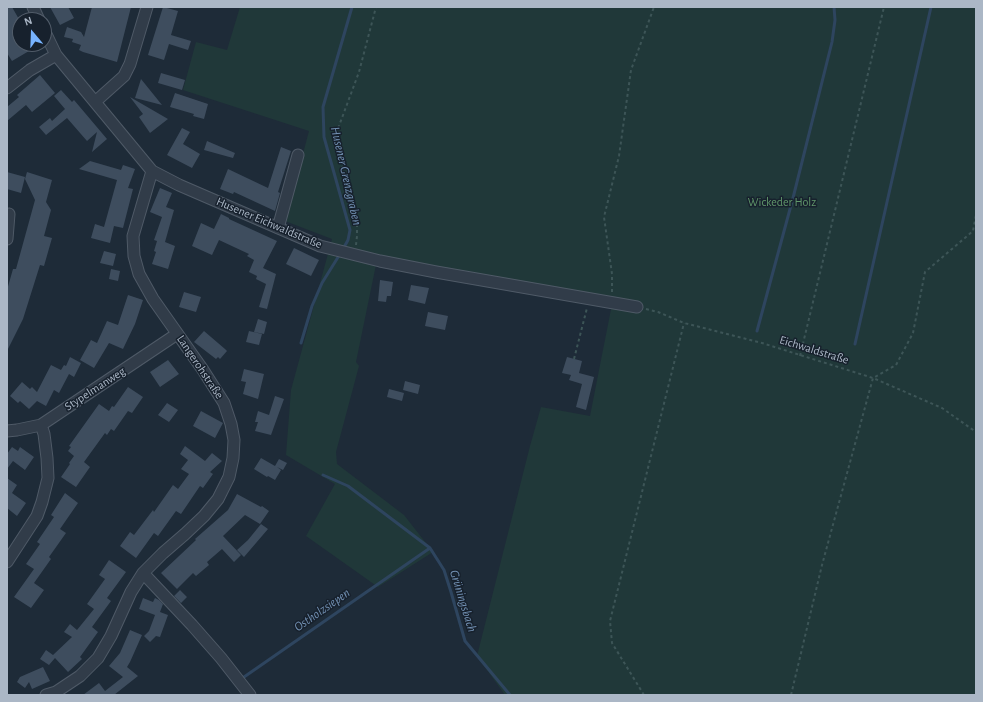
<!DOCTYPE html>
<meta charset="utf-8">
<style>
body{margin:0}
#map{position:relative;width:983px;height:702px;overflow:hidden;background:#1e2b38;font-family:"Alegreya Sans",sans-serif}
canvas{display:block}
.frame{position:absolute;inset:0;border:8px solid #abb7c6;pointer-events:none}
.north{position:absolute;left:12px;top:12px;width:40px;height:40px;box-sizing:border-box;background:#17212d;border:1px solid #525d6a;border-radius:50%;rotate:341deg;font-size:11px;font-weight:700;line-height:16px;text-align:center;color:#abb7c6}
.north::after{content:'';display:block;margin:auto;width:14px;height:18px;background:#77b3ff;clip-path:polygon(50% 0,100% 100%,50% 72%,0 100%)}
</style>
<div id="map">
<canvas width="983" height="702"></canvas>
<div class="frame"></div>
<div class="north">N</div>
</div>
<script>
const g = document.querySelector('canvas').getContext('2d');
g.lineJoin = 'round';
function fillPath(path, color) {
  g.fillStyle = color;
  g.fill(path, 'evenodd');
}
function toPath(rows) {
  const path = new Path2D();
  for (const r of rows) {
    path.moveTo(r[0], r[1]);
    for (let i = 2; i < r.length; i += 2) path.lineTo(r[i], r[i + 1]);
  }
  return path;
}
function stroke(path, color, width, dash) {
  g.strokeStyle = color;
  g.lineWidth = width;
  g.lineCap = dash ? 'butt' : 'round';
  g.setLineDash(dash || []);
  g.stroke(path);
}
function drawText(font, color, halo, rows, align = 'center') {
  g.font = font + ' "Alegreya Sans",sans-serif';
  g.lineWidth = 3;
  g.setLineDash([]);
  g.textBaseline = 'middle';
  g.strokeStyle = halo;
  g.fillStyle = color;
  for (const [text, x, y, turn = 0] of rows) {
    g.save();
    g.translate(x, y);
    g.rotate((+turn || 0) * Math.PI / 180);
    g.textAlign = isNaN(turn) ? turn : align;
    if (halo) g.strokeText(text, 0, 0);
    g.fillText(text, 0, 0);
    g.restore();
  }
}
const green = toPath([
 [240,7,976,7,976,695,505,695,477,656,530,446,541,407,590,416,613,299,568,291,378,255,356,362,359,366,336,452,337,464,404,515,433,552,378,587,306,536,335,484,286,455,291,390,332,239,285,221,309,131,183,90,196,42,227,50]
]);
const stream = toPath([
 [343,249,348,240,350,230,324,137,323,107,352,7],
 [757,331,793,198,832,42,835,20,834,7],
 [301,343,312,306,322,283,340,254],
 [855,344,931,7],
 [323,475,348,486,430,548,444,570,451,592,465,641,510,695],
 [243,680,244,677,430,548]
]);
const building = toPath([
 [7,7,12,7,20,21,20,44,26,44,29,51,12,61,7,53],
 [50,7,68,7,74,18,60,25],
 [92,7,131,7,117,62,83,52,79,50,81,45,72,42,73,39,64,37,67,27,81,32,84,37],
 [163,7,178,11,171,35,191,41,188,50,169,44,164,60,148,55],
 [161,73,185,80,182,90,158,83],
 [40,75,55,93,32,112,26,105,7,121,7,107,19,97,17,95],
 [141,79,162,105,135,98],
 [61,90,72,102,74,100,107,139,92,152,97,132,87,141,67,118,46,135,39,127,50,118,52,121,65,109,54,96],
 [175,93,208,104,204,119,193,116,194,114,170,107],
 [130,97,168,119,150,133,139,117,143,114],
 [182,128,190,132,183,144,200,154,192,168,167,155],
 [207,141,235,153,233,158,204,150],
 [281,147,291,151,278,192,280,193,275,211,234,192,233,194,220,189,228,169,268,188],
 [90,161,121,170,123,165,135,169,128,188,133,189,123,228,114,226,110,243,91,238,95,224,104,227,117,180,79,169],
 [7,172,25,177,21,193,7,189],
 [27,172,52,180,46,202,51,210,44,236,52,238,44,266,40,265,23,319,7,351,7,290,13,269,16,269,35,200,25,179],
 [160,188,172,193,166,207,174,210,165,242,175,246,168,269,152,264,156,252,154,251,157,241,154,240,162,217,150,212],
 [221,214,229,218,229,219,277,241,263,268,276,274,267,309,259,307,266,284,256,279,257,276,249,272,254,260,247,256,249,254,219,240,212,255,192,246,201,223,214,229],
 [294,248,319,260,311,276,286,264],
 [104,251,116,254,113,266,100,263],
 [111,269,120,271,118,281,109,279],
 [380,280,393,282,391,296,387,296,386,302,378,301],
 [411,285,429,288,425,304,408,300],
 [184,292,201,297,196,312,179,307],
 [128,295,143,300,135,324,123,349,109,343,94,368,80,360,91,340,97,343,107,321,118,325],
 [428,312,448,316,445,330,425,326],
 [258,319,267,322,264,334,254,332],
 [204,331,225,349,227,351,220,359,218,357,216,359,194,342],
 [249,331,262,334,259,345,246,342],
 [70,357,81,363,74,377,69,374,59,393,54,390,46,406,37,401,29,409,20,401,18,403,10,396,22,382,30,389,32,387,37,392,51,365,61,370,64,365,66,366],
 [567,357,582,361,579,373,594,377,586,410,576,407,582,384,569,380,571,375,562,373],
 [168,360,179,374,160,387,150,372],
 [244,369,264,374,258,399,243,394,246,382,241,381],
 [405,381,420,385,418,394,403,390],
 [128,387,143,397,132,413,128,411,114,431,111,429,107,435,105,433,84,462,90,467,76,487,61,477,70,464,69,463,74,456,68,451,71,447,69,446,99,404,109,411,112,406,114,407],
 [389,389,404,393,402,401,387,397],
 [275,396,284,399,271,435,255,431,258,422,255,422,258,411,269,415],
 [167,403,178,410,169,422,158,415],
 [201,411,223,423,215,438,193,426],
 [185,446,205,461,212,453,222,461,210,472,213,474,203,488,200,486,181,514,176,511,158,536,154,533,136,558,120,546,130,532,134,535,153,510,154,512,173,485,178,489,189,474,181,469,188,460,180,454],
 [12,447,18,451,20,447,34,457,25,470,13,461,7,469,7,454],
 [261,458,275,466,279,459,287,463,283,470,277,467,281,470,275,480,268,476,267,477,254,469],
 [7,478,17,485,12,493,26,503,17,516,7,508],
 [65,493,78,503,60,529,66,533,49,557,51,559,34,583,44,590,31,608,14,597,34,569,26,564,40,544,37,542,54,517,51,515],
 [237,494,261,507,262,506,269,511,260,524,245,515,223,536,241,555,234,562,222,549,207,562,209,565,196,576,193,573,177,589,161,573,196,540,195,539,228,510],
 [261,524,268,529,244,557,237,550,248,540],
 [109,560,126,572,107,598,111,601,92,627,98,632,80,657,82,659,68,672,55,658,49,665,40,659,46,650,53,655,72,637,64,632,70,624,77,630,94,609,87,604,105,579,99,575],
 [180,590,187,597,181,603,174,596],
 [143,598,153,602,155,598,159,600,163,604,160,612,168,615,160,637,156,636,150,642,144,636,149,631,155,615,139,609],
 [130,630,142,635,130,662,127,667,138,676,114,695,83,695,99,683,105,691,123,677,109,666,120,653],
 [43,667,50,681,32,689,29,682,25,688,17,682,20,677]
]);
const path = toPath([
 [356,245,357,236,357,223,337,147,336,134,359,72,376,7],
 [612,292,612,274,604,217,619,156,631,70,654,7],
 [646,309,658,312,684,323,762,343,873,378,942,408,976,432],
 [800,356,884,7],
 [574,359,587,308],
 [644,695,612,643,610,621,684,323],
 [791,695,822,565,873,378,896,365,913,333,925,272,973,231,976,215]
]);
const minor = toPath([
 [33,7,39,20],
 [44,30,56,55,152,171,179,185,320,246,380,261,436,272,637,307],
 [7,88,30,70,56,55],
 [95,102,124,76,130,64,147,7],
 [278,228,298,155],
 [7,239,9,214],
 [7,431,17,430,41,425,177,334],
 [7,562,37,516,42,502,48,478,47,458,44,434,41,425],
 [143,573,192,625,221,658,250,695],
 [46,695,56,692,80,676,98,658,111,636,131,592,143,573,163,553,185,534,204,516,218,499,229,477,233,458,234,440,231,424,224,403,203,370,153,299,139,274,134,256,133,236,152,171]
]);
const parkNames = [
 ["Wickeder Holz",782,202]
];
const streetNames = [
 ["Husener Eichwaldstraße",269,223,23],
 ["Eichwaldstraße",814,350,17],
 ["Langerohstraße",200,367,56],
 ["Stypelmanweg",95,389,-33]
];
const waterNames = [
 ["Husener Grenzgraben",346,176,77],
 ["Grüningsbach",463,601,73],
 ["Ostholzsiepen",322,610,-35]
];
fillPath(green, '#203839');
stroke(stream, '#2e455f', 3);
fillPath(building, '#3e4d5e');
stroke(minor, '#4f5a67', 13);
stroke(path, '#3d5557', 2, [3, 3]);
stroke(minor, '#313c49', 11);
drawText('12px', '#61986b', '#17212d', parkNames);
drawText('12px', '#abb7c6', '#17212d', streetNames);
drawText('italic 13px', '#718fb1', '#17212d', waterNames);
</script>
